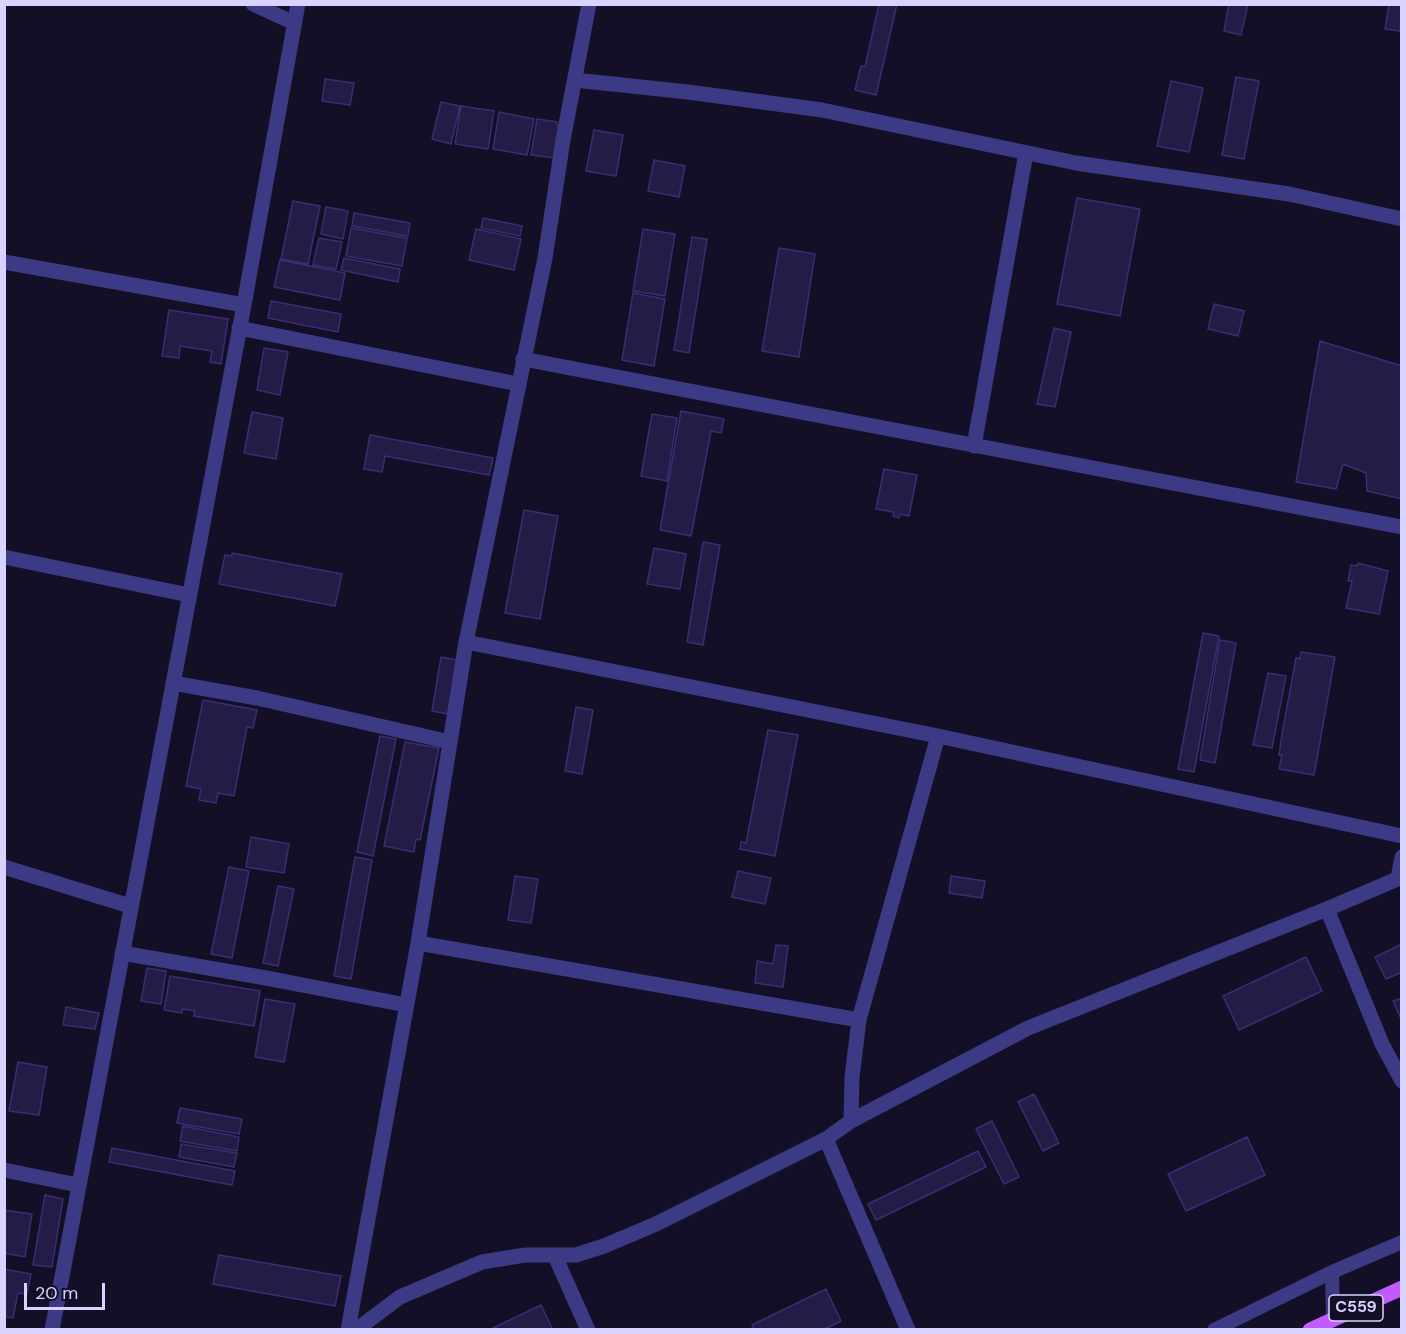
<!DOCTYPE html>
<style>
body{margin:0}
#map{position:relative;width:1406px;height:1334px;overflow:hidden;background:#130f26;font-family:"DM Sans",sans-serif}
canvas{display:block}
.frame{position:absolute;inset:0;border:6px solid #d9d4ff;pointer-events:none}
.scale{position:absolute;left:24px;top:1283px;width:81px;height:27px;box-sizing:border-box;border:3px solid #d9d4ff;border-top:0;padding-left:8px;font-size:18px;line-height:21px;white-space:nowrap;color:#d9d4ff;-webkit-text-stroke:4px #130f26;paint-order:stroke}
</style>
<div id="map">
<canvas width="1406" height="1334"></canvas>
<div class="frame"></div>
<div class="scale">20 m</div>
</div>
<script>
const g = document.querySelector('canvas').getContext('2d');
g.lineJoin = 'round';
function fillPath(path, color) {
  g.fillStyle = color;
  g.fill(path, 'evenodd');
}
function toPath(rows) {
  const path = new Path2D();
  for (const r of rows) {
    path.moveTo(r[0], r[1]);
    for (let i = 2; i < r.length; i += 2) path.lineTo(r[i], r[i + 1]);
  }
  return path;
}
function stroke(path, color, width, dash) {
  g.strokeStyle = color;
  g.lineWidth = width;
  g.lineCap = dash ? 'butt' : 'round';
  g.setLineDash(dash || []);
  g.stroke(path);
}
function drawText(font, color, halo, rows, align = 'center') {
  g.font = font + ' "DM Sans",sans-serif';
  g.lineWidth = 6;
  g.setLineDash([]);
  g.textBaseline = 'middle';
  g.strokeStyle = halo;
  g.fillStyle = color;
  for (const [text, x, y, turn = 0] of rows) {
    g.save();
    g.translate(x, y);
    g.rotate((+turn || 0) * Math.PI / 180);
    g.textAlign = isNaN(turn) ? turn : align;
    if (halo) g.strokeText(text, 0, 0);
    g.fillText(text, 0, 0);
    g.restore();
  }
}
const building = toPath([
 [879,4,897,4,876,95,855,90,861,66,865,67,879,4],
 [1229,4,1248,4,1241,35,1224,31,1229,4],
 [1389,4,1402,4,1400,31,1385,29,1389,4],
 [1236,77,1259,81,1244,159,1222,155,1236,77],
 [325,79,354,83,350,105,322,101,325,79],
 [1171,81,1203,88,1189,152,1157,146,1171,81],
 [441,102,460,106,451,144,432,139,441,102],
 [461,106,494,111,488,149,455,144,461,106],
 [499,112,534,119,527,155,493,149,499,112],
 [537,119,557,122,557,125,562,126,556,158,531,155,537,119],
 [594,130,623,135,616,176,586,171,594,130],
 [654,160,685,166,679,197,648,191,654,160],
 [1077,198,1140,209,1120,316,1057,304,1077,198],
 [293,201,320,206,308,264,281,259,293,201],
 [326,207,348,211,343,239,321,234,326,207],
 [354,213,410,223,408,236,352,226,354,213],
 [483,218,522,226,520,236,481,228,483,218],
 [351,228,407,238,402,266,346,256,351,228],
 [476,229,521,239,514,270,469,260,476,229],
 [643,229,675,234,665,296,633,291,643,229],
 [692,237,707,239,689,353,674,350,692,237],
 [319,238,342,242,336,269,313,265,319,238],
 [779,248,815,254,799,357,762,351,779,248],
 [344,258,400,269,398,282,341,270,344,258],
 [280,260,345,273,340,300,274,287,280,260],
 [633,293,665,299,654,366,622,360,633,293],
 [271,301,341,314,338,332,268,318,271,301],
 [1214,304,1244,311,1238,336,1208,329,1214,304],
 [169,310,228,319,221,364,210,362,212,351,180,346,179,358,162,356,169,310],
 [1054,328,1071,332,1055,407,1037,404,1054,328],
 [1320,341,1402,366,1402,499,1367,491,1366,473,1343,464,1336,489,1296,482,1320,341],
 [264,348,288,352,280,395,257,390,264,348],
 [681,411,724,419,721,433,711,431,691,536,660,530,681,411],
 [252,412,283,418,276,459,244,453,252,412],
 [652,414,677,418,667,481,641,476,652,414],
 [370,435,493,458,489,475,385,456,382,472,364,469,370,435],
 [884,469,917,475,909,516,900,514,899,518,893,516,894,512,876,509,884,469],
 [524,510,558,516,540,619,505,613,524,510],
 [703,542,720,545,703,645,687,642,703,542],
 [654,548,686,554,680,589,647,584,654,548],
 [232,553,342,574,335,606,219,584,225,555,232,556,232,553],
 [1358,563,1388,571,1379,614,1346,608,1352,581,1348,581,1351,565,1357,566,1358,563],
 [1203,633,1219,636,1194,772,1178,769,1203,633],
 [1220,640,1236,643,1215,763,1200,760,1220,640],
 [1301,652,1335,657,1314,775,1279,769,1282,755,1279,755,1282,734,1296,658,1300,659,1301,652],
 [441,657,457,660,448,714,432,711,441,657],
 [1268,673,1286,676,1272,748,1253,745,1268,673],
 [203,700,257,710,253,728,247,727,234,796,218,793,216,803,199,800,201,789,186,786,203,700],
 [576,707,593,710,582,774,565,771,576,707],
 [768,730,798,735,775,856,740,849,741,842,746,843,768,730],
 [380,736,396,739,373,856,357,852,380,736],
 [405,742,439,748,420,840,416,839,414,852,384,846,405,742],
 [251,837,289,844,284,873,246,867,251,837],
 [355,857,372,860,351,979,334,976,355,857],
 [229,867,249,871,232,958,211,954,229,867],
 [738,871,771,878,765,904,732,897,738,871],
 [515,876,538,879,531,923,508,920,515,876],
 [951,876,985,881,982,898,949,893,951,876],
 [278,886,294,889,278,966,263,963,278,886],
 [1402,944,1402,972,1386,979,1375,957,1402,944],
 [776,945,788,946,783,987,755,983,757,961,773,964,776,945],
 [1306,957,1322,991,1239,1030,1223,996,1306,957],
 [147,968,166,971,161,1004,141,1001,147,968],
 [170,976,260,991,254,1026,194,1016,195,1011,182,1009,182,1013,164,1010,170,976],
 [1402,998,1402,1021,1393,1001,1402,998],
 [265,999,295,1004,284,1062,255,1057,265,999],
 [66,1007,99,1013,95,1029,63,1025,66,1007],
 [18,1062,47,1067,39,1115,9,1111,18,1062],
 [1034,1094,1059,1143,1043,1151,1018,1102,1034,1094],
 [180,1108,242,1119,239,1134,177,1123,180,1108],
 [992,1121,1019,1177,1004,1184,976,1129,992,1121],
 [183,1126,239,1137,237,1151,180,1141,183,1126],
 [1247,1137,1265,1175,1186,1211,1168,1174,1247,1137],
 [181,1144,237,1153,234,1167,179,1157,181,1144],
 [112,1148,235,1171,232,1185,109,1162,112,1148],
 [978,1151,986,1167,876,1220,868,1204,978,1151],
 [45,1195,63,1199,52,1267,33,1265,45,1195],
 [4,1210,32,1214,25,1257,4,1253,4,1210],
 [219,1255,341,1276,335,1306,213,1284,219,1255],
 [4,1269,31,1274,27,1294,18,1293,13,1318,4,1316,4,1269],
 [826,1289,841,1321,823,1330,754,1330,752,1325,826,1289],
 [541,1305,553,1330,489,1330,541,1305]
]);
const lane = toPath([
 [1332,1272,1333,1319],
 [1214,1330,1332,1272,1402,1242]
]);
const street = toPath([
 [253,4,294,23],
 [575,80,688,92,822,110,1076,163,1289,194,1402,219],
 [4,262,244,305],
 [239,328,518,384],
 [523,359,1402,527],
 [974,446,1026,153],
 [4,557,189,595],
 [466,642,938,736],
 [173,683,257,698,450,742],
 [4,867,130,906],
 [1398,878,1402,857],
 [1327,909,1382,1044,1402,1081],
 [418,943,859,1020],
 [122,953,266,978,406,1005],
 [851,1121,852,1077,859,1020,938,736,1402,836],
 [826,1139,908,1330],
 [4,1170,78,1185],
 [555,1256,588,1330],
 [52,1330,244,305,298,4],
 [348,1330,418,943,466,642,545,258,563,140,589,4],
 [356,1330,400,1297,482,1262,525,1255,576,1255,604,1246,656,1224,826,1139,851,1121,1028,1028,1327,909,1402,877]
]);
const primary = toPath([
 [1310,1330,1402,1288]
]);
const shields = [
 [1356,1308,54]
];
const shieldNames = [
 ["C559",1356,1308]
];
fillPath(building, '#241b47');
stroke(building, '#3b2d73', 1.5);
stroke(lane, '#3d3a85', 14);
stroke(street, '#3d3a85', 15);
stroke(primary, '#c25bff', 15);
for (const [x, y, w] of shields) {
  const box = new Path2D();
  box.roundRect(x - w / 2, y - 13, w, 26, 4.5);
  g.fillStyle = '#130f26';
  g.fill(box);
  stroke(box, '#d9d4ff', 1.5);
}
drawText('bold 16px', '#d9d4ff', null, shieldNames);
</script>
